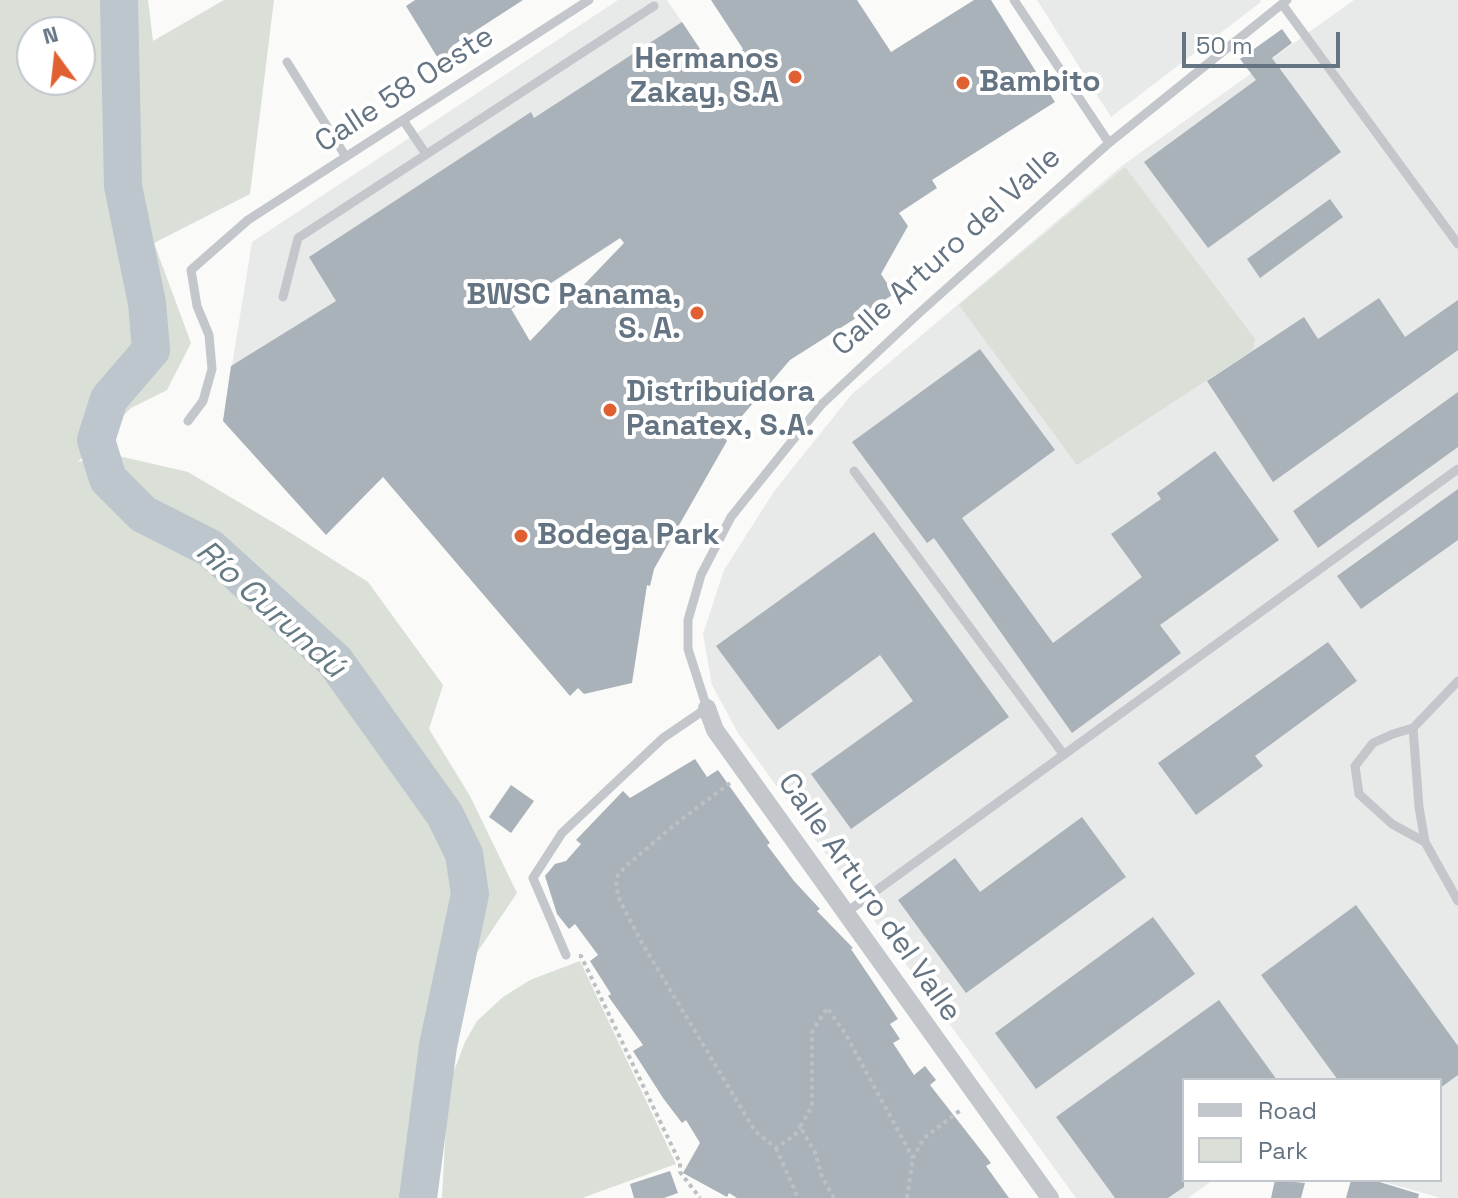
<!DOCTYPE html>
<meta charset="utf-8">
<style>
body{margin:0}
#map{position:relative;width:1458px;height:1198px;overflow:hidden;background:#fafaf8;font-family:"Space Grotesk",sans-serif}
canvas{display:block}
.legend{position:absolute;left:1182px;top:1078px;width:260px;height:104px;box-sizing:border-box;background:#fff;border:2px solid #c1c7cd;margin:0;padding:10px 14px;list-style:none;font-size:24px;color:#657482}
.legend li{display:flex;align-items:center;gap:16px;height:40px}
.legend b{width:40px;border:2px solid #c1c7cd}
.north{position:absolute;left:16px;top:16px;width:80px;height:80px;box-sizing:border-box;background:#fff;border:2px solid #c1c7cd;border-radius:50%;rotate:345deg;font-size:22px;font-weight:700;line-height:32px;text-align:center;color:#657482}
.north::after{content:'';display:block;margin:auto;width:28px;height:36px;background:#e16031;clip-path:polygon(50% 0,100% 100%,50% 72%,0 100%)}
.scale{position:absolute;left:1182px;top:32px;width:158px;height:36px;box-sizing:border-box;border:4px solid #657482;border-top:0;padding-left:10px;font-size:24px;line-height:28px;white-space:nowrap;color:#657482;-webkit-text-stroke:6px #fff;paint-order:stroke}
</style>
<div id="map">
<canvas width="1458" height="1198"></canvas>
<ul class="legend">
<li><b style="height:10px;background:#c3c7cb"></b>Road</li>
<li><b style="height:22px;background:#dadfd7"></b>Park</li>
</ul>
<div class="north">N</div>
<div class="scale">50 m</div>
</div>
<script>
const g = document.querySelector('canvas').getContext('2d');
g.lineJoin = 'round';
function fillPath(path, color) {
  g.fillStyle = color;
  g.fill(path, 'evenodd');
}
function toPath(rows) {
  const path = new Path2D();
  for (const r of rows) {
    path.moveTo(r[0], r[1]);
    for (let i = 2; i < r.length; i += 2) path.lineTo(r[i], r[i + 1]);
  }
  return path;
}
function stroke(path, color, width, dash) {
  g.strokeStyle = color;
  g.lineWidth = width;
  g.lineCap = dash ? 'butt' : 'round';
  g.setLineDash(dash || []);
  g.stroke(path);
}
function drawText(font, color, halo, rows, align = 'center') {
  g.font = font + ' "Space Grotesk",sans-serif';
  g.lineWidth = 8;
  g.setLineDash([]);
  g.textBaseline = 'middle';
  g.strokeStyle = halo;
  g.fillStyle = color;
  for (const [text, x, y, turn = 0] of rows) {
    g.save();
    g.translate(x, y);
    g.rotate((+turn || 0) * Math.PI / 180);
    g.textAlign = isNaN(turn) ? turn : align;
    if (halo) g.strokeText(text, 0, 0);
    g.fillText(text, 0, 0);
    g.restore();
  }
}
const built = toPath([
 [618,0,667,0,765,144,512,309,524,331,326,535,223,421,252,242],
 [1037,0,1260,0,1261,2,1111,117],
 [1354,0,1458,0,1458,1198,1441,1198,1377,1180,1440,1180,1440,1080,1184,1080,1184,1180,1213,1180,1188,1198,1076,1198,738,733,712,685,703,634,724,570,775,490,852,394,1123,165]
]);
const green = toPath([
 [0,0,148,0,153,41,224,0,274,0,250,194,154,243,191,343,167,390,131,408,78,462,110,454,188,472,286,530,368,582,443,685,429,729,470,796,517,893,474,957,447,1061,427,1198,0,1198],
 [32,32,80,32,80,80,32,80],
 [1125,167,1255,339,1253,350,1077,465,959,305],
 [580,961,676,1164,582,1198,442,1198,448,1087,465,1042,477,1021,503,997,530,980]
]);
const river = toPath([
 [119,0,123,186,147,303,151,350,109,399,96,440,108,479,143,514,210,548,335,661,445,815,464,854,470,894,438,1046,418,1198]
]);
const building = toPath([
 [415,0,523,0,452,46,455,50,439,60,406,6],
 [711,0,857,0,891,52,974,0,991,0,1055,102,932,180,937,188,899,213,908,226,881,274,894,294,790,360,724,437,727,441,654,569,650,586,647,585,632,683,584,694,578,688,570,696,383,477,326,535,223,421,231,366,336,301,309,257,531,112,534,118,682,22,714,70,743,49],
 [620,238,624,243,530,341,511,309],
 [1282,29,1292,43,1272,58,1341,152,1208,248,1144,162,1256,80,1240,59],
 [1330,199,1343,217,1260,278,1247,259],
 [1379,298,1405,337,1458,300,1458,350,1273,482,1207,381,1304,317,1318,339],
 [980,349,1055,450,962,518,1053,643,1142,577,1111,534,1161,499,1157,493,1215,451,1279,540,1160,625,1181,653,1072,733,934,538,927,543,852,442],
 [1458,392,1458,447,1318,548,1293,511],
 [1458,489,1458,540,1361,609,1337,576],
 [874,532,1009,717,851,829,811,774,913,701,880,655,778,730,716,646],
 [1328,642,1357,681,1255,756,1263,766,1196,815,1158,763],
 [695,759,707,777,718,770,770,843,767,845,794,881,820,909,817,911,853,948,851,949,898,1019,890,1024,900,1039,893,1043,914,1075,925,1066,936,1080,930,1085,991,1163,986,1166,1009,1198,737,1198,729,1193,727,1197,683,1173,700,1143,686,1120,682,1123,663,1098,633,1051,643,1045,608,996,611,994,590,961,598,955,575,924,569,929,557,914,545,876,555,864,566,861,581,844,576,840,623,791,630,798],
 [511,785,534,801,511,833,489,817],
 [1082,817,1126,877,966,993,898,900,955,858,980,892],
 [1356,905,1458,1046,1458,1075,1440,1088,1440,1080,1338,1080,1261,975],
 [1153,917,1195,974,1036,1089,995,1033],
 [1219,1000,1277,1080,1184,1080,1184,1187,1168,1198,1115,1198,1056,1117],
 [670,1171,678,1193,664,1198,634,1198,630,1184],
 [1275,1180,1305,1183,1301,1198,1271,1198],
 [1351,1180,1373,1180,1419,1194,1418,1198,1346,1198]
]);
const path = toPath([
 [730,783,678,822,626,866,618,875,616,886,620,901,642,943,755,1131,776,1148,795,1135,800,1127],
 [579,956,581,956,680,1163,680,1172,700,1198],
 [776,1148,798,1198],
 [834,1198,822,1177,815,1152,800,1127,812,1106,812,1032,827,1008,845,1033,913,1158],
 [907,1198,913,1158,924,1138,962,1109]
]);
const lane = toPath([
 [1014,0,1109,143],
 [1282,4,1458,244],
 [287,62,346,157],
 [403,120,426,154],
 [283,297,298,238,654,6],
 [188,421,203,401,212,369,209,335,197,306,191,270,248,220,589,0],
 [854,471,1064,755],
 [1458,681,1413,728,1419,807,1425,842,1458,901],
 [1413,728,1393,734,1373,743,1355,766,1359,794,1392,824,1425,842],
 [844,914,1458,469],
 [566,955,533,878,562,833,663,738,707,708,688,649,688,620,701,575,731,517,821,405,917,315,1109,143,1287,0]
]);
const street = toPath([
 [707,708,715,730,1050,1198]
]);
const markers = [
 [795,77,8,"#e16031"],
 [963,83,8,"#e16031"],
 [697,313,8,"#e16031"],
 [610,410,8,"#e16031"],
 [521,536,8,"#e16031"]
];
const poiNames = [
 ["Hermanos",779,60,"right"],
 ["Zakay, S.A",779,94,"right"],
 ["Bambito",979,83],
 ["BWSC Panama,",681,296,"right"],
 ["S. A.",681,330,"right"],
 ["Distribuidora",626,393],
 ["Panatex, S.A.",626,427],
 ["Bodega Park",537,536]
];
const streetNames = [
 ["Calle 58 Oeste",405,90,-33],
 ["Calle Arturo del Valle",947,252,-42],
 ["Calle Arturo del Valle",869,898,55]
];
const waterNames = [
 ["Río Curundú",270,610,42]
];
fillPath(built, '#e8e9e9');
fillPath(green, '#dadfd7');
stroke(river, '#bcc6cc', 38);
fillPath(building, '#aab2b9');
stroke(path, '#bdc0c3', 4, [4, 4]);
stroke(lane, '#c3c7cb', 9);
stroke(street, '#c3c7cb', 18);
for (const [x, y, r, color] of markers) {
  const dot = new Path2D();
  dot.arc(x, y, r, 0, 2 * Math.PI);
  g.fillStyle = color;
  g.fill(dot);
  stroke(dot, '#fff', 3);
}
drawText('bold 30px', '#657482', '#fff', poiNames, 'left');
drawText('30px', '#657482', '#fff', streetNames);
drawText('italic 32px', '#657a83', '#fff', waterNames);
</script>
